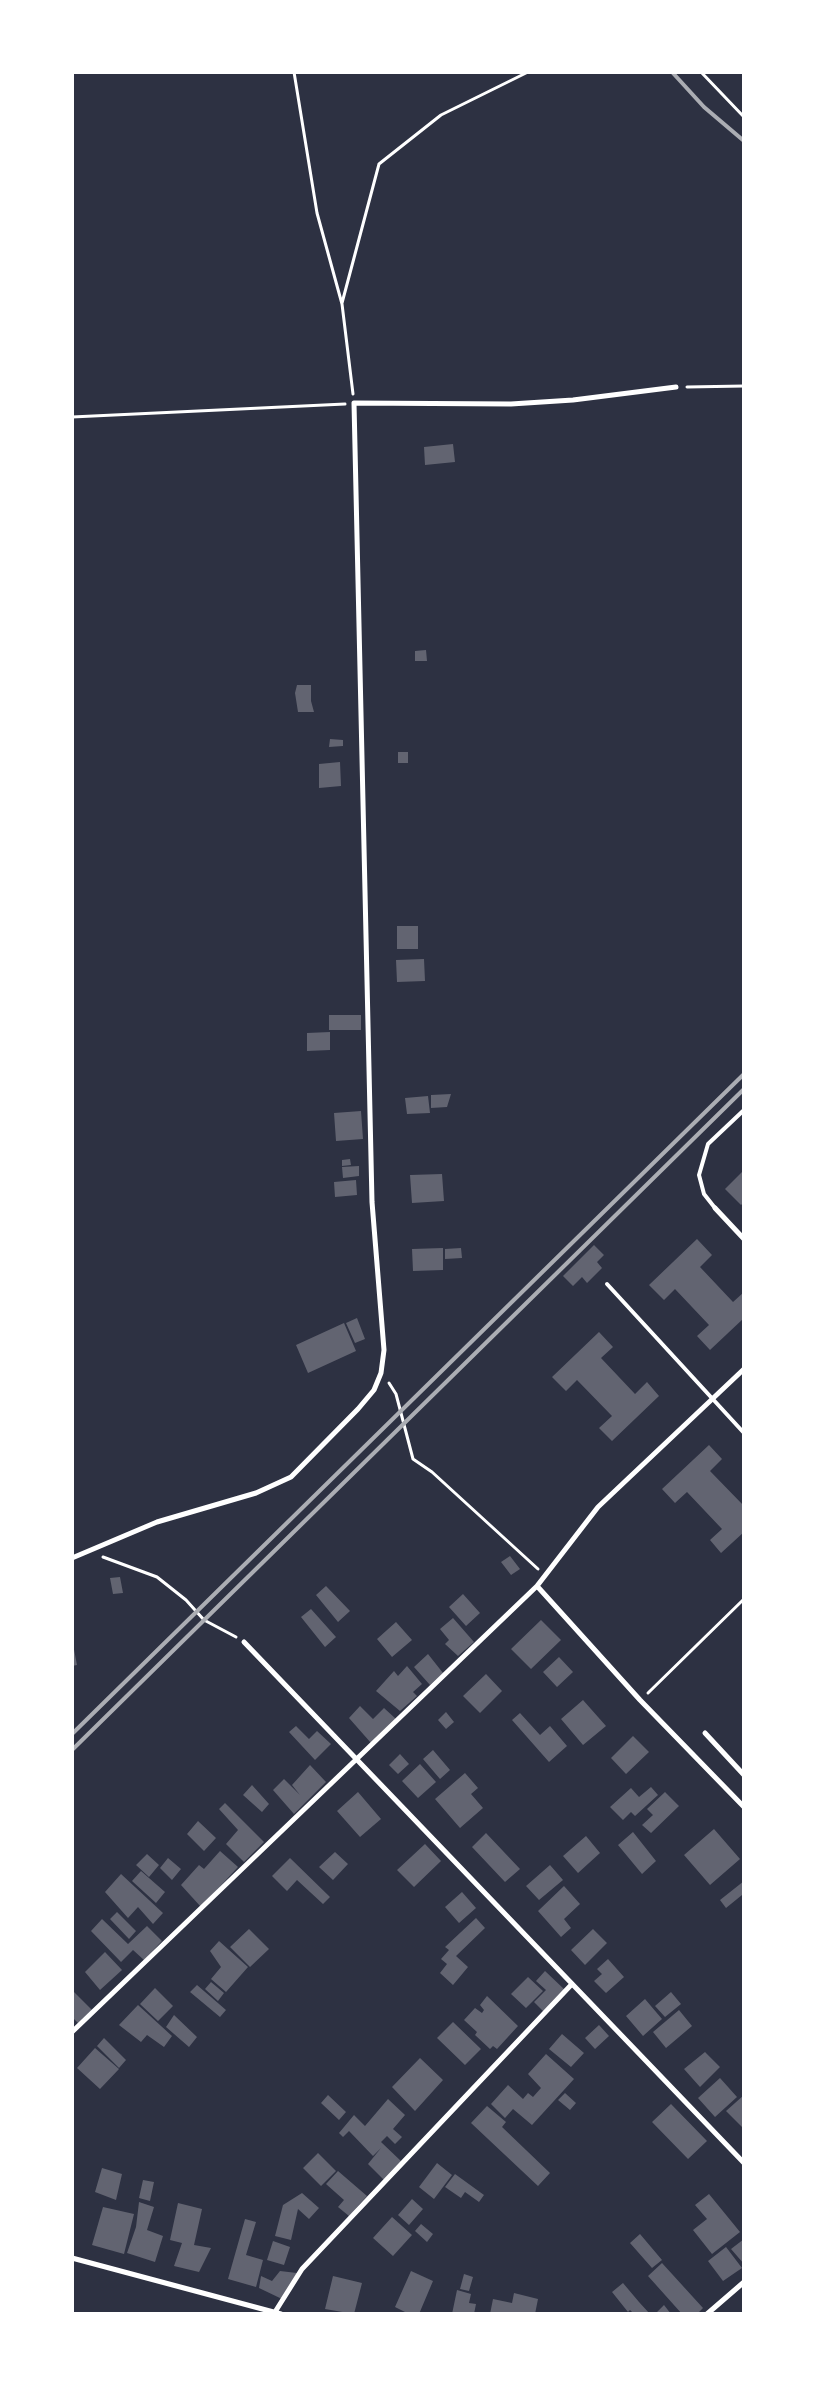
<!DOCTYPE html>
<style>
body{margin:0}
#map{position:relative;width:816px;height:2386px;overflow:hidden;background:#2d3142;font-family:"Roboto Serif",serif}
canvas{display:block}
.frame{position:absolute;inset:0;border:74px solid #fff;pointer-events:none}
</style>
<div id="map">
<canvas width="816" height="2386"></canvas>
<div class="frame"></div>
</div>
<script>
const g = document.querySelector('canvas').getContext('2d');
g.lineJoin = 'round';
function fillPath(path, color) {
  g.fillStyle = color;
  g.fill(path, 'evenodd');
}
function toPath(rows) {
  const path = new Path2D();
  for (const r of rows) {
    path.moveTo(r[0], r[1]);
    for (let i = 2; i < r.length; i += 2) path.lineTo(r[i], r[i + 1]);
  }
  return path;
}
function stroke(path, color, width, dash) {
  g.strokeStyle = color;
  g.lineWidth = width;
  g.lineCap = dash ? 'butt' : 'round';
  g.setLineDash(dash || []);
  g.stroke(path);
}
const building = toPath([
 [453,444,455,462,425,465,424,447],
 [426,650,427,661,415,661,415,651],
 [297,685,311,685,311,701,314,712,298,712,295,693],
 [330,739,343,740,343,746,329,747],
 [398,752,408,752,408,763,398,763],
 [340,762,341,786,319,788,319,764],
 [397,926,418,926,418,949,397,949],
 [424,959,425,981,397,982,396,960],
 [329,1015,361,1015,361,1030,329,1030],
 [330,1032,330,1050,307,1051,307,1033],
 [451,1094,447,1107,431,1108,431,1095],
 [428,1096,430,1113,407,1114,405,1098],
 [361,1111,363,1139,336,1141,334,1113],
 [350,1159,351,1165,342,1166,342,1160],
 [359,1166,359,1176,343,1178,342,1167],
 [744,1170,744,1202,741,1205,725,1189],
 [442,1174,444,1201,412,1203,410,1175],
 [356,1180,357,1195,335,1197,334,1182],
 [697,1239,712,1255,700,1267,733,1302,744,1292,744,1318,710,1350,697,1336,709,1325,675,1289,664,1300,649,1285],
 [594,1245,604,1255,597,1262,602,1268,587,1283,582,1277,573,1286,563,1276],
 [443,1248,443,1270,413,1271,412,1249],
 [461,1248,462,1258,445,1259,445,1249],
 [357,1318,365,1339,355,1343,346,1323],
 [344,1323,356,1351,308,1373,296,1345],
 [599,1332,613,1347,601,1358,635,1394,647,1382,659,1396,612,1441,599,1428,612,1416,577,1380,566,1391,552,1377],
 [709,1445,722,1459,710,1471,744,1506,744,1532,721,1553,710,1540,722,1529,687,1492,675,1503,662,1489],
 [510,1556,520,1569,511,1575,501,1562],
 [120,1577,123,1593,113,1594,110,1578],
 [326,1586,350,1611,338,1622,316,1595],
 [463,1594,480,1613,466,1626,449,1607],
 [311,1609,336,1637,325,1647,301,1617],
 [453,1618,474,1642,458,1656,445,1644,449,1640,440,1629],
 [541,1620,561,1640,531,1669,511,1649],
 [396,1622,412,1640,392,1657,377,1639],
 [72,1639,77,1665,72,1666],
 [428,1654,443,1673,430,1685,414,1667],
 [559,1657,573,1672,557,1687,543,1672],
 [407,1666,422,1684,413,1692,417,1696,400,1711,376,1691,394,1671,398,1676],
 [486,1674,502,1691,480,1713,463,1696],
 [583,1700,606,1726,583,1745,561,1719],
 [360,1706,373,1719,384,1708,396,1719,371,1743,349,1718],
 [446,1712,454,1722,446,1729,438,1720],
 [520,1713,540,1735,550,1726,567,1746,549,1762,512,1720],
 [296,1726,309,1739,317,1731,331,1744,315,1760,289,1732],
 [633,1736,649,1752,626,1774,611,1758],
 [433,1750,450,1770,440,1779,423,1759],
 [400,1754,409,1764,398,1774,389,1765],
 [420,1764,436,1782,418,1798,402,1781],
 [310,1765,326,1782,294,1814,273,1790,284,1779,300,1795,292,1785],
 [465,1773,478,1788,471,1794,483,1808,460,1828,435,1799],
 [252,1785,269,1804,262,1812,243,1795],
 [651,1787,658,1795,635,1816,631,1812,623,1820,610,1807,631,1788,639,1797],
 [358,1792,381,1819,360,1837,337,1811],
 [665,1792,679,1806,651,1833,642,1825,653,1815,647,1809],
 [225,1803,264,1842,244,1862,226,1844,238,1830,219,1809],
 [198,1821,216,1838,204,1851,187,1834],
 [714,1829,740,1859,710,1885,684,1855],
 [633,1832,656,1861,642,1874,618,1845],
 [486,1833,520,1869,505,1882,472,1847],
 [586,1836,600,1853,578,1873,563,1856],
 [425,1844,441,1861,414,1887,397,1870],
 [220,1851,238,1867,201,1907,181,1885,199,1865,204,1869],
 [335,1852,348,1864,333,1880,319,1867],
 [147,1854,159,1865,149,1877,136,1865],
 [168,1858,181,1869,172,1880,160,1868],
 [290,1858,330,1897,323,1904,297,1880,287,1891,272,1876],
 [550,1865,563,1880,539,1900,526,1886],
 [141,1871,165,1892,156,1903,132,1881],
 [121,1874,163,1913,153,1924,138,1907,128,1918,105,1892],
 [744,1881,744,1897,742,1895,726,1908,720,1900],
 [564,1886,580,1904,564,1919,571,1928,561,1937,538,1911],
 [462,1892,476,1908,459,1923,445,1907],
 [117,1912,136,1931,129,1939,110,1919],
 [476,1918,485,1928,456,1956,468,1967,453,1985,440,1973,447,1964,441,1959,449,1950,445,1947],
 [102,1919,128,1944,147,1926,162,1941,144,1960,133,1950,121,1962,91,1931],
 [249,1929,269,1949,250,1967,230,1947],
 [593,1929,607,1943,585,1965,571,1950],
 [219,1941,248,1967,226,1992,211,1979,221,1967,210,1951],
 [105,1952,122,1970,100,1990,85,1972],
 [608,1959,624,1977,606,1993,594,1981,602,1974,597,1969],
 [545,1971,565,1990,544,2012,534,2002,546,1990,536,1981],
 [528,1977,543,1991,526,2008,511,1994],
 [211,1982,224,1993,218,2001,205,1989],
 [197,1985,226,2010,220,2017,190,1992],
 [155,1988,173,2006,158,2021,140,2004],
 [72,1990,92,2010,78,2023,72,2017],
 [671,1992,681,2004,665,2017,655,2006],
 [487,1996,518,2026,497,2049,493,2046,490,2049,475,2035,477,2032,464,2020,475,2008,482,2013,484,2010,480,2005],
 [645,1999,662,2019,643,2036,626,2016],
 [138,2005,172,2036,164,2047,147,2035,141,2042,119,2025],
 [679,2010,692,2026,666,2048,653,2032],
 [174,2015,197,2037,189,2047,166,2027],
 [453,2022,481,2049,465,2065,437,2038],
 [599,2025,609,2036,595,2049,585,2038],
 [562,2034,584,2053,571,2067,549,2049],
 [104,2038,126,2060,119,2068,97,2046],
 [95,2048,119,2069,100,2089,77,2068],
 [705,2052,720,2067,700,2087,684,2069],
 [546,2054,574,2079,532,2125,513,2109,505,2118,491,2104,508,2085,523,2099,528,2093,533,2097,541,2088,528,2074],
 [420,2058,443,2080,415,2111,392,2087],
 [720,2078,737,2097,715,2117,698,2098],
 [565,2093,576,2103,570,2110,558,2100],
 [328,2095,346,2112,339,2120,321,2103],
 [744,2095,744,2126,742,2127,726,2111],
 [388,2099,405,2115,393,2129,402,2137,395,2144,387,2136,381,2142,402,2162,384,2180,368,2164,381,2148,373,2156,349,2131,343,2137,339,2133,354,2115,365,2126],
 [671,2104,707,2141,688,2159,652,2122],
 [487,2106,506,2122,502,2127,550,2173,538,2186,471,2123],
 [318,2153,336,2171,321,2186,303,2168],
 [437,2163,452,2175,434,2199,419,2187],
 [102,2168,122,2174,116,2200,95,2192],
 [338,2171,367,2196,349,2216,338,2207,344,2200,326,2184],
 [455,2174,484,2195,479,2202,465,2192,461,2198,445,2187],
 [143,2180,154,2182,150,2201,139,2198],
 [302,2193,319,2208,309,2219,298,2209,291,2240,275,2236,283,2205],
 [709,2194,740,2232,712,2254,693,2230,707,2219,695,2205],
 [412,2199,423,2209,409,2225,398,2215],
 [139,2202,154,2207,147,2230,163,2236,155,2262,127,2253,136,2227],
 [178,2203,202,2209,194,2245,211,2248,199,2272,174,2266,182,2243,170,2240],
 [103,2207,134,2214,124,2254,92,2245],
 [392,2217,412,2235,393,2256,373,2238],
 [245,2219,256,2222,246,2255,263,2260,256,2287,228,2279],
 [421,2224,433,2234,427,2242,415,2231],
 [640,2234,662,2260,652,2268,630,2243],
 [744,2239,744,2264,731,2249],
 [273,2241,290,2247,284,2265,267,2260],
 [726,2247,742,2268,723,2281,708,2261],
 [662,2263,703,2308,697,2314,682,2314,648,2276],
 [280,2271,297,2273,282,2299,259,2288,261,2276,272,2281],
 [411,2271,433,2281,419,2314,409,2314,395,2307],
 [464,2274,473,2277,469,2291,460,2289],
 [333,2276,362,2283,354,2314,325,2309],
 [623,2283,639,2302,650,2314,634,2314,630,2310,628,2312,612,2292],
 [457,2290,471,2294,469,2303,476,2304,474,2314,452,2314],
 [514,2293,538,2299,535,2314,490,2314,493,2299,512,2303],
 [664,2305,671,2314,655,2314]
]);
const path = toPath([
 [294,72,317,213,342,304,353,394],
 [701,72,744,117],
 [342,303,379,164,441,115,528,72],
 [687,387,744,386],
 [72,417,345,404],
 [389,1383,396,1394,413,1459,432,1472,538,1569],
 [103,1557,157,1577,186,1600,204,1620,236,1637],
 [648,1693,744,1599]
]);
const service = toPath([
 [715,1208,704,1194,699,1175,708,1144,744,1110],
 [607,1284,744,1433]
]);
const minor = toPath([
 [715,1208,744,1239],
 [72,1558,157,1522,256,1493,291,1477,358,1409,374,1390,381,1373,384,1350,372,1202,354,403,511,404,573,400,676,387],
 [537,1586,640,1700,744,1807],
 [244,1642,744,2163],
 [705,1733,744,1775],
 [72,2032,537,1586,598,1507,744,1369],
 [72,2258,281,2314],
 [275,2312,302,2269,572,1984],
 [707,2314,744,2282]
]);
const rail = toPath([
 [672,72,704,107,744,141],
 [72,1734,744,1074],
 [72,1750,744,1089]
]);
fillPath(building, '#626471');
stroke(path, '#fff', 3);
stroke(service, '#fff', 4);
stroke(minor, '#fff', 5);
stroke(rail, '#abadb3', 4);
</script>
